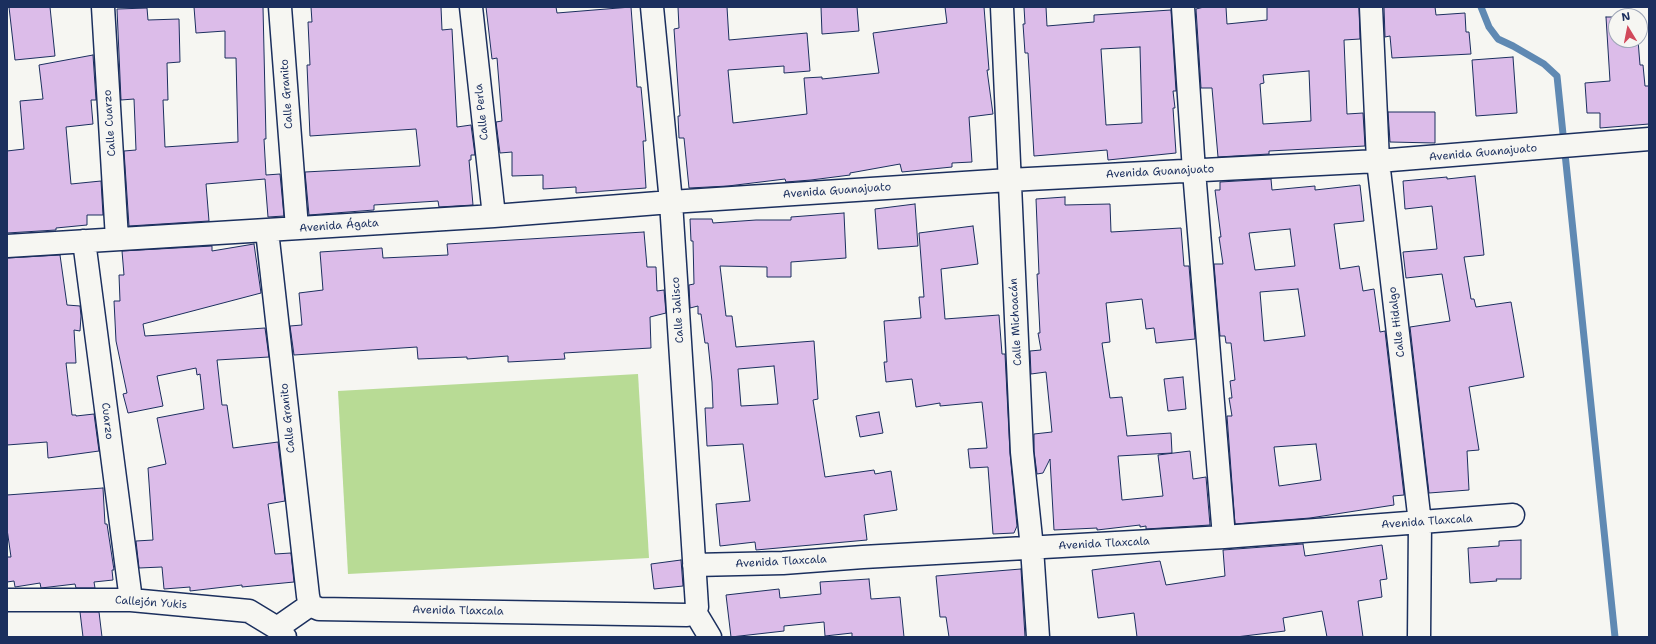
<!DOCTYPE html>
<meta charset="utf-8">
<style>
body{margin:0}
#map{position:relative;width:1656px;height:644px;overflow:hidden;background:#f6f6f2;font-family:"Shantell Sans",sans-serif}
canvas{display:block}
.frame{position:absolute;inset:0;border:8px solid #1b2f5e;pointer-events:none}
.north{position:absolute;left:1608px;top:8px;width:40px;height:40px;box-sizing:border-box;background:#f6f6f2;border:1px solid #9ea6b7;border-radius:50%;rotate:350deg;font-size:11px;font-weight:700;line-height:16px;text-align:center;color:#1b2f5e}
.north::after{content:'';display:block;margin:auto;width:14px;height:18px;background:#d1495b;clip-path:polygon(50% 0,100% 100%,50% 72%,0 100%)}
</style>
<div id="map">
<canvas width="1656" height="644"></canvas>
<div class="frame"></div>
<div class="north">N</div>
</div>
<script>
const g = document.querySelector('canvas').getContext('2d');
g.lineJoin = 'round';
function fillPath(path, color) {
  g.fillStyle = color;
  g.fill(path, 'evenodd');
}
function toPath(rows) {
  const path = new Path2D();
  for (const r of rows) {
    path.moveTo(r[0], r[1]);
    for (let i = 2; i < r.length; i += 2) path.lineTo(r[i], r[i + 1]);
  }
  return path;
}
function stroke(path, color, width, dash) {
  g.strokeStyle = color;
  g.lineWidth = width;
  g.lineCap = dash ? 'butt' : 'round';
  g.setLineDash(dash || []);
  g.stroke(path);
}
function drawText(font, color, halo, rows, align = 'center') {
  g.font = font + ' "Shantell Sans",sans-serif';
  g.lineWidth = 4;
  g.setLineDash([]);
  g.textBaseline = 'middle';
  g.strokeStyle = halo;
  g.fillStyle = color;
  for (const [text, x, y, turn = 0] of rows) {
    g.save();
    g.translate(x, y);
    g.rotate((+turn || 0) * Math.PI / 180);
    g.textAlign = isNaN(turn) ? turn : align;
    if (halo) g.strokeText(text, 0, 0);
    g.fillText(text, 0, 0);
    g.restore();
  }
}
const green = toPath([
 [638,374,649,558,348,574,338,391]
]);
const stream = toPath([
 [1481,7,1489,27,1498,39,1513,46,1544,64,1557,76,1615,637]
]);
const building = toPath([
 [9,7,50,7,55,56,15,60,9,7],
 [194,7,263,7,266,139,264,139,266,175,280,174,284,216,268,217,265,179,206,184,209,221,129,226,124,151,136,150,134,99,121,100,117,9,147,8,148,20,179,19,180,62,167,63,168,100,163,100,165,147,238,142,236,58,225,58,225,31,196,33,194,7],
 [311,7,441,7,442,30,452,29,457,127,471,125,475,155,471,155,471,160,469,160,473,205,439,207,438,201,374,205,374,210,309,215,305,172,420,166,416,129,310,136,307,65,310,65,308,22,312,22,311,7],
 [486,7,556,7,557,13,631,7,637,87,641,87,646,141,643,141,646,188,576,193,576,187,543,189,543,175,512,176,512,152,500,153,496,122,502,121,497,58,492,59,486,7],
 [678,7,727,7,729,40,807,33,810,71,784,73,784,66,728,70,733,123,807,114,804,78,822,77,822,79,879,73,873,33,947,23,945,7,984,7,989,70,987,70,993,114,969,117,972,162,952,163,952,167,902,172,900,164,850,173,850,175,811,180,786,182,785,179,728,186,689,188,684,138,679,138,678,116,680,116,674,29,679,28,678,7],
 [821,7,857,7,859,31,822,34,821,7],
 [1024,7,1046,7,1047,26,1094,22,1094,15,1171,10,1176,91,1173,91,1175,108,1173,108,1176,153,1108,160,1107,150,1034,156,1028,53,1025,53,1023,24,1025,24,1024,7],
 [1140,47,1142,123,1106,125,1101,49,1140,47],
 [1204,7,1226,7,1227,24,1267,20,1267,7,1359,7,1360,39,1344,40,1347,114,1363,113,1365,146,1269,151,1269,154,1218,157,1212,88,1201,88,1196,9,1204,7],
 [1309,71,1311,121,1263,124,1260,84,1264,83,1263,75,1309,71],
 [1384,7,1435,7,1436,15,1465,13,1466,32,1469,32,1471,54,1392,58,1390,36,1385,37,1384,7],
 [1606,17,1616,17,1616,40,1638,40,1640,65,1643,65,1645,86,1649,86,1649,124,1600,128,1600,113,1587,113,1585,83,1610,81,1606,17],
 [93,55,96,100,91,100,93,124,66,127,71,184,101,181,103,215,87,215,87,225,56,228,56,230,7,233,7,151,24,149,20,101,43,99,39,65,93,55],
 [1513,57,1517,113,1476,116,1472,60,1513,57],
 [1388,112,1435,112,1435,143,1390,142,1388,112],
 [1475,176,1484,255,1464,257,1471,299,1474,299,1476,307,1511,302,1524,377,1469,387,1479,450,1467,451,1469,490,1429,493,1410,327,1450,321,1442,274,1406,278,1403,252,1437,249,1432,206,1405,209,1403,181,1447,177,1447,179,1475,176],
 [1271,179,1272,190,1315,186,1315,190,1360,185,1364,221,1334,224,1340,269,1359,266,1363,291,1374,289,1380,332,1385,331,1404,495,1393,496,1394,505,1310,518,1235,524,1227,416,1232,416,1229,398,1232,398,1230,381,1235,380,1231,343,1226,343,1225,336,1220,336,1214,264,1223,264,1219,237,1221,237,1215,190,1220,190,1220,182,1271,179],
 [1290,229,1295,266,1255,270,1249,233,1290,229],
 [1298,289,1305,336,1264,341,1260,292,1298,289],
 [1316,444,1321,480,1279,486,1274,447,1316,444],
 [1065,197,1065,205,1110,204,1111,232,1181,228,1184,266,1189,266,1195,339,1156,343,1154,328,1146,329,1142,299,1106,303,1110,342,1102,343,1110,398,1122,397,1127,436,1171,433,1172,453,1118,456,1122,500,1163,496,1158,455,1190,451,1193,479,1206,477,1210,525,1146,529,1146,526,1140,527,1140,525,1097,530,1097,528,1054,530,1050,459,1043,473,1037,474,1034,451,1034,434,1052,432,1046,372,1031,374,1030,351,1041,350,1038,333,1040,333,1037,274,1039,274,1036,199,1065,197],
 [915,204,918,246,878,249,875,209,915,204],
 [844,213,846,258,791,262,791,277,767,277,767,267,720,266,726,316,732,316,736,347,814,341,818,399,813,400,825,477,874,470,875,474,891,471,897,510,864,515,867,540,756,550,755,542,720,546,716,504,750,501,743,444,707,446,705,408,713,408,712,382,708,343,705,343,701,314,698,314,698,306,690,308,689,285,694,284,693,241,691,241,690,219,712,219,713,223,756,220,791,220,791,217,844,213],
 [774,366,778,404,741,406,738,369,774,366],
 [973,226,978,264,941,269,945,319,999,315,1002,354,1005,354,1010,453,1017,526,1014,533,993,534,988,467,970,468,968,449,987,448,982,402,940,406,940,403,916,407,912,379,886,382,884,362,887,362,884,321,921,318,919,297,924,297,919,233,973,226],
 [644,232,647,267,656,267,657,291,664,290,666,313,650,317,651,348,564,353,565,359,508,362,508,356,467,359,467,357,418,359,417,347,294,355,290,326,302,325,299,293,323,290,320,252,382,248,383,258,448,255,447,244,644,232],
 [254,244,261,293,143,324,145,336,265,328,269,357,217,360,222,405,227,405,233,448,278,442,285,501,268,504,275,554,291,553,294,582,242,587,242,585,190,591,190,587,164,589,162,567,139,568,136,541,153,540,148,468,166,464,157,418,204,409,200,374,197,375,196,368,157,376,163,406,128,413,123,394,127,393,116,341,114,301,120,301,119,275,124,275,122,251,212,246,212,251,254,244],
 [60,255,67,305,80,306,81,316,80,331,74,330,76,363,66,363,72,415,76,415,76,416,94,414,99,451,48,458,47,442,7,445,7,258,60,255],
 [1183,377,1186,409,1168,411,1164,379,1183,377],
 [879,412,883,433,860,437,856,416,879,412],
 [103,488,105,524,107,524,114,570,112,570,113,580,94,582,95,588,76,588,75,584,41,588,40,583,15,587,14,581,7,582,7,557,11,557,7,529,7,495,103,488],
 [1521,540,1521,579,1496,579,1497,581,1470,583,1468,548,1499,546,1499,541,1521,540],
 [1303,544,1305,556,1382,545,1387,579,1380,580,1382,597,1358,601,1363,637,1327,637,1322,611,1283,618,1285,631,1236,637,1137,637,1134,613,1098,618,1092,570,1160,561,1166,585,1225,576,1223,550,1303,544],
 [681,560,683,586,654,589,651,564,681,560],
 [1021,569,1025,637,949,637,946,617,940,617,936,576,1021,569],
 [869,579,871,599,900,597,904,637,852,637,852,633,825,636,824,622,784,626,784,631,731,637,726,595,779,589,780,598,821,594,820,582,869,579],
 [80,612,99,612,102,637,83,637,80,612]
]);
const minor = toPath([
 [103,7,117,239],
 [280,7,297,228],
 [471,7,494,216],
 [652,7,671,202,697,607,695,612],
 [1002,7,1022,452,1032,548,1038,637],
 [1183,7,1194,171,1224,537],
 [1371,7,1378,161,1420,523,1419,637],
 [267,231,308,596,310,605],
 [84,241,131,600],
 [7,246,494,216,671,202,1009,180,1378,161,1649,139],
 [694,565,783,563,863,557,1224,537,1513,515],
 [7,600,131,600,249,611,277,628,285,637],
 [310,605,319,609,687,615,695,612],
 [695,612,710,637],
 [277,628,310,605]
]);
const streetNames = [
 ["Calle Granito",287,94,-94],
 ["Calle Perla",482,112,-96],
 ["Calle Cuarzo",110,123,-94],
 ["Avenida Guanajuato",1483,153,-5],
 ["Avenida Guanajuato",1160,172,-3],
 ["Avenida Guanajuato",837,191,-4],
 ["Avenida Ágata",339,226,-4],
 ["Calle Jalisco",678,310,-94],
 ["Calle Michoacán",1016,322,-93],
 ["Calle Hidalgo",1397,322,-97],
 ["Calle Granito",288,418,-96],
 ["Cuarzo",107,421,83],
 ["Avenida Tlaxcala",1427,522,-4],
 ["Avenida Tlaxcala",1104,544,-3],
 ["Avenida Tlaxcala",781,562,-3],
 ["Callejón Yukis",151,603,4],
 ["Avenida Tlaxcala",458,611,1]
];
fillPath(green, '#b8db95');
stroke(stream, '#5f89b3', 7);
fillPath(building, '#dcbce9');
stroke(building, '#1b2f5e', 1);
stroke(minor, '#1b2f5e', 25);
stroke(minor, '#f6f6f2', 22);
drawText('11px', '#1b2f5e', '#f6f6f2', streetNames);
</script>
